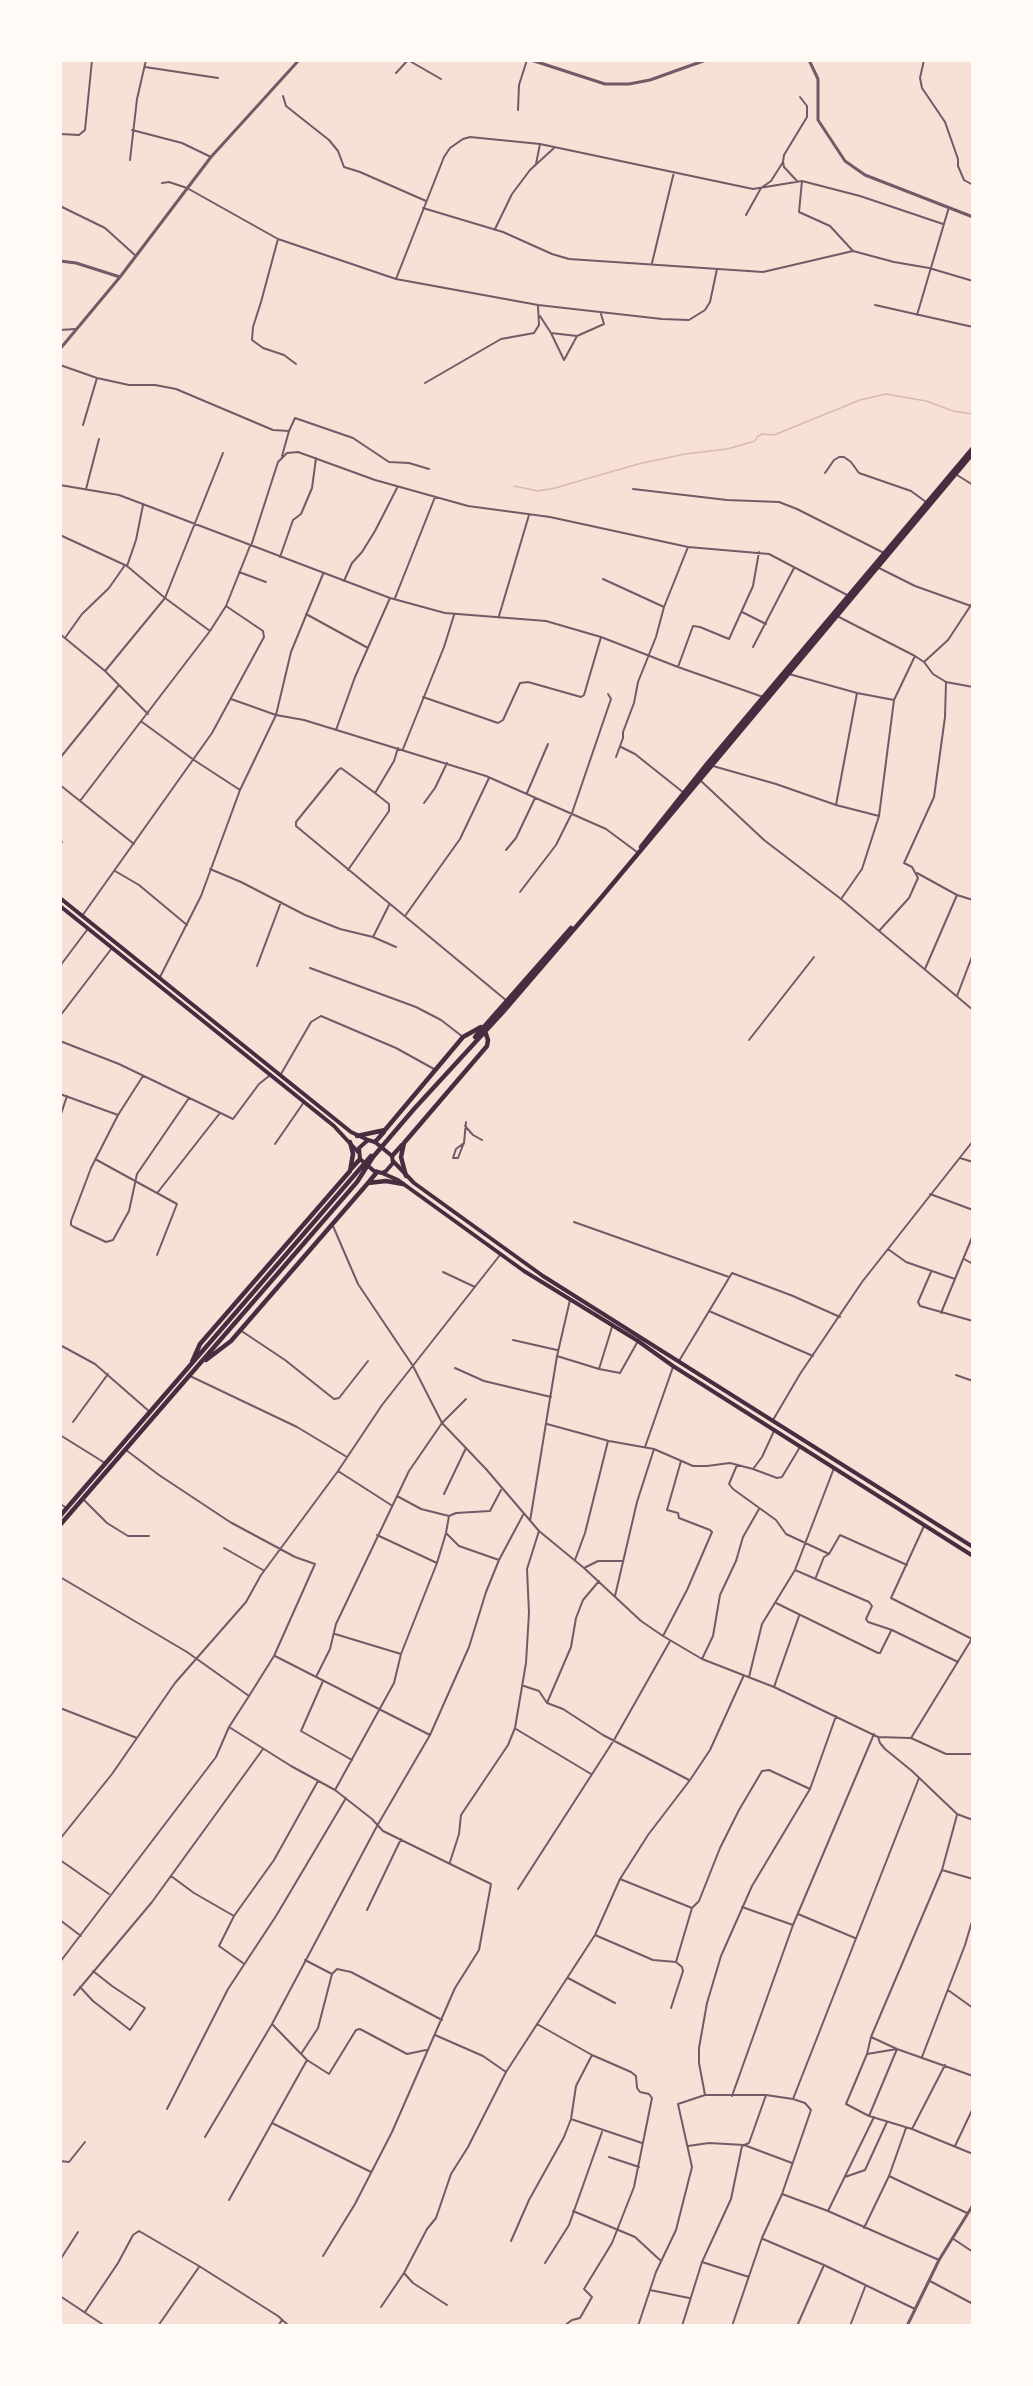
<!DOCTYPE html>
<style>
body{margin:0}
#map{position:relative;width:1033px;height:2386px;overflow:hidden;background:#f7e1d7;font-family:Overpass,sans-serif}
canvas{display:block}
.frame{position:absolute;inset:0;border:62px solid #fffaf5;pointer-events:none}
</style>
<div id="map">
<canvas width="1033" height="2386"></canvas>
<div class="frame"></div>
</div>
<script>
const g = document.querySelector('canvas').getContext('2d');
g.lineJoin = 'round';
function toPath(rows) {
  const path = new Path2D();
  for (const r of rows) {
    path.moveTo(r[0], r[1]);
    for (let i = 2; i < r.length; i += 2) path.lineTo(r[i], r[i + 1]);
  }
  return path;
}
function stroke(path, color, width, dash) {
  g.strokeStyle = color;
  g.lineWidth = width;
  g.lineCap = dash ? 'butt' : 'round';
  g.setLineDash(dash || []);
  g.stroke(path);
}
const stream = toPath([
 [514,486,538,491,555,488,638,464,685,454,727,449,755,441,757,437,762,434,774,435,860,400,886,394,926,401,953,411,973,414]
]);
const minor = toPath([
 [408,60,441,79],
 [924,60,920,78,922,88,945,122,958,159,958,166,964,180,973,185],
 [145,67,218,78],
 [396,73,408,60],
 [283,96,286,106,329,140,338,151,344,167,360,172,426,201],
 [518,110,519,85,527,60],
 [132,130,182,143,211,157],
 [60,134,79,135,85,130,92,60],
 [130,160,137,99,146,60],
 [536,164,540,144],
 [797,181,784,167,783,162,784,155,807,117,807,106,800,97],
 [802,181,799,212,830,226,853,251],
 [162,183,169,182,187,188,278,239,396,279,538,305,662,319,689,320,705,310,710,302,717,269],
 [60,206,105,228,136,256],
 [423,208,503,232,552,254,569,259,763,272,853,251,894,262,929,268,973,281],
 [746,215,761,188,771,181,783,162],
 [495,229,512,194,530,170,554,148],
 [278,239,261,302,253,327,252,340,263,348,284,355,296,364],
 [652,263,674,172],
 [396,279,444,157,450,148,463,139,470,137,540,144,753,189,802,181,860,196,943,224],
 [875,305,973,327],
 [917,315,949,207],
 [540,316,551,333,577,336,604,324,601,314],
 [60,330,75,329],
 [551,333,564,360,577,336],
 [60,365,97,378,129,385,155,385,176,389,273,430,289,431,295,418,353,438,389,462,409,463,429,469],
 [425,383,501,339,534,333,539,325,538,306],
 [83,425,97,378],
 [282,456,289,431],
 [825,473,834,460,839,457,844,457,851,462,859,473,911,491,926,502],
 [957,475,973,485],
 [60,485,119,495,390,598,445,613,546,621,601,637,678,667,763,697],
 [86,489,99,439],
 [633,489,727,500,779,502,797,509,884,553],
 [60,535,127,566,165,598,210,631],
 [251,546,278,462,287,453,298,452,375,480,468,506,550,517,688,547,769,554,849,596],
 [280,557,293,520,301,514,312,488,316,458],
 [127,566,136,540,143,505],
 [879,568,915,586,971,606],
 [239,572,266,582],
 [603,579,664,607],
 [344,581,352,563,362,552,375,531,397,488],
 [395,598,435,497],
 [742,612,766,624],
 [306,614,368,648],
 [499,616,529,515],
 [837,616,915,656,924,662,933,674,946,682,973,687],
 [60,634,105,671,148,714],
 [65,638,82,614,109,588,125,565],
 [753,647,794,568],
 [924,662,948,640,973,602],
 [678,667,693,626,700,627,729,639,753,586,759,552],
 [105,671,165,598,223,453],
 [789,674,857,693,894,700],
 [423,697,498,723,503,720,520,683,528,682,581,697,584,695,601,637],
 [231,699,276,715,291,652,323,574],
 [142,722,194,760,240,790],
 [336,730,355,677,390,598],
 [621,747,635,754,684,793],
 [398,748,394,761,375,793,341,768,338,770,296,822,296,826,507,1001],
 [403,749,444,647,454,615],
 [616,757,623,738,623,732,634,703,638,682,656,637,664,607,688,547],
 [60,758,119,685],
 [713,766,776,784,836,805,879,816],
 [701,781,764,840,841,899,973,1010],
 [60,785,134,844],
 [527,793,548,744],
 [80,801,210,631,226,606,250,546],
 [424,803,435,788,447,763],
 [836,805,857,693],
 [60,845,62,842],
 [506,850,516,838,535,798],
 [210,869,241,882,305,915,340,929,373,937,396,947],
 [348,870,389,811,389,804,375,793],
 [115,871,139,885,187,925],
 [917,873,957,895,973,900],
 [520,892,556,845,572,813,611,699,608,694],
 [841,899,862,869,879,816,894,700,915,656],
 [82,916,212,733,264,637,263,631,226,606],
 [405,916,460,839,489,778],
 [879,931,909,898,918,878,912,867,904,863,934,797,945,717,946,682],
 [373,937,389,905],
 [60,966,87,930],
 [257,966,281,902],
 [310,968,416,1007,441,1020,463,1037],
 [925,969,957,895],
 [160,977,201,896,240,790,276,715,304,720,486,776,606,829,637,852],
 [957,996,973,954],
 [60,1016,112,948],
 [749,1040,814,957],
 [60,1041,119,1064,233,1119,259,1084,269,1076],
 [281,1074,311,1022,321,1016,396,1048,434,1069],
 [143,1076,118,1115,91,1168,71,1221,71,1225,74,1227,106,1242,113,1240,129,1211,137,1174,189,1098],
 [60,1094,118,1115],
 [60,1117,67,1096],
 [465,1126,473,1135,482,1140],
 [464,1143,456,1149,453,1158,458,1158,463,1145,464,1143,466,1122],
 [275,1144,304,1102],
 [960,1158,973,1162],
 [95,1159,177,1204,157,1255],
 [158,1192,220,1113],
 [930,1194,973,1210],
 [574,1222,729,1277],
 [333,1226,358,1284,413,1366,442,1423,486,1469,539,1531,584,1568,641,1621,663,1636,702,1659,774,1687,878,1737,880,1743,885,1749,912,1771,957,1814,973,1820],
 [888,1249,906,1262,955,1279],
 [964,1259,973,1264],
 [443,1272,475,1287],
 [931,1272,918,1302,920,1306,973,1321],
 [709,1311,813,1356],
 [941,1313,973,1235],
 [240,1330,285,1360,334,1399,339,1398,368,1361],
 [513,1340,557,1350],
 [60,1345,95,1364,150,1412],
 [557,1356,599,1369,620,1373,638,1341],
 [679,1361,732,1273,793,1296,840,1317],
 [455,1368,484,1381,551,1397],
 [599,1369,612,1327],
 [956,1375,973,1381],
 [190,1376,297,1427,347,1457],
 [773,1420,800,1374,862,1282,973,1141],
 [73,1422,108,1374],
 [547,1424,609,1441,654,1449,693,1466,707,1466,730,1463,753,1469,762,1457,774,1431],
 [60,1435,105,1463],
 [645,1447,673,1367],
 [126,1450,159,1475,230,1522,295,1557,315,1564,274,1656,249,1696],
 [737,1465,729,1484,733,1489,776,1520,786,1534,829,1554],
 [753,1469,777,1478,782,1477,800,1447],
 [338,1471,391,1505],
 [444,1494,466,1448],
 [83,1499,107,1523,128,1536,149,1536],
 [60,1504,67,1508],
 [449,1516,456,1513,490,1511,501,1490],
 [530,1521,557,1356,570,1300],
 [924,1526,891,1598,972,1639],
 [446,1533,459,1546,499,1560],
 [377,1535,437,1563],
 [224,1548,263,1570],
 [575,1560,585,1533,608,1441],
 [584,1568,598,1561,623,1561],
 [795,1570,869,1602,872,1606,866,1619,868,1622,892,1630,958,1662],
 [60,1577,187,1652,249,1696,229,1727,216,1757,60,1962],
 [816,1577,824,1557,829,1554,840,1535,907,1565],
 [615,1596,637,1502,654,1449],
 [776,1603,878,1653,880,1653,891,1631],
 [335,1634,401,1654],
 [663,1636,687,1590,712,1532,710,1530,679,1518,678,1513,667,1510,681,1461],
 [275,1656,430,1735],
 [702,1659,713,1636,720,1595,736,1561,743,1537,759,1509],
 [316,1677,330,1649,336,1624,409,1471,442,1423,466,1399],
 [749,1677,762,1624,795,1570,834,1468],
 [323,1681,301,1731,352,1760],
 [524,1686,539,1691,547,1703,563,1709,603,1735,689,1780],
 [774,1687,799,1616],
 [547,1703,571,1647,576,1618,583,1600,599,1581],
 [60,1708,137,1738],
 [836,1716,810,1789,752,1886,721,1956,707,2003,699,2048,699,2063,705,2095,766,2095,793,2099,919,1778],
 [229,1727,291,1766,335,1790,372,1819,383,1831,491,1884,479,1950,455,1988,392,2132,355,2204,323,2256],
 [516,1729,591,1774],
 [878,1737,911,1738,973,1637],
 [911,1738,946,1754,973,1754],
 [335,1790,394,1683,401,1654,437,1563,446,1533,449,1516,421,1509,397,1496],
 [957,1815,942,1870,871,2037,867,2054,846,2104,869,2116,912,2129,973,2154],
 [60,1839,112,1774,175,1683,246,1602,261,1575,338,1471,382,1405,500,1255],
 [60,1860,109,1894],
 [450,1862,459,1834,461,1815,508,1745,515,1728,526,1663,529,1613,527,1569,539,1531],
 [942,1870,973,1879],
 [171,1876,194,1893,234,1916],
 [620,1879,692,1908],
 [518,1889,614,1740,670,1641],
 [742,1907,793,1925],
 [367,1910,401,1839],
 [798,1914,855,1938],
 [60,1920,81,1936],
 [595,1935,653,1960,676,1962,692,1908,699,1901,720,1848,739,1810,762,1771,769,1770,810,1789],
 [243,1963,219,1946,234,1916,274,1860,318,1781],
 [332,1974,337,1969,351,1972,442,2020],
 [568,1978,615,2003],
 [80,1987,93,2001,130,2030,145,2008,112,1986,93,1971],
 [948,1990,973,2008],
 [74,1995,152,1902,263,1749],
 [671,2008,683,1971,682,1967,676,1962],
 [537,2024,592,2055,631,2072,636,2076,637,2088,640,2092,649,2094,652,2098,634,2187,612,2243,584,2289,592,2297,580,2318,572,2320,564,2326],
 [435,2035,483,2056,506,2072],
 [871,2037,897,2049,973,2076],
 [301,2054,318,2028,332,1974,305,1960],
 [867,2054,897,2049],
 [922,2057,965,1945,973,1918],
 [307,2060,329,2074,356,2030,360,2029,407,2054,426,2050],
 [732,2096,793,1925,874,1734],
 [167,2109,228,1989,276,1916,346,1798],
 [869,2116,897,2049],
 [571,2119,642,2143],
 [272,2123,371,2172],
 [912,2129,945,2065],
 [205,2137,272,2024,377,1826,430,1735,469,1647,486,1592,499,1560,523,1515],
 [688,2146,709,2143,744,2145,792,2163],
 [955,2146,973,2108],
 [609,2157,639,2167],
 [60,2161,69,2162,85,2142],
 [889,2176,967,2213],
 [845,2177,865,2170,887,2122],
 [782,2194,828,2211,939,2260],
 [229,2200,307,2060,272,2024],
 [573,2211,635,2237,661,2261],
 [828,2211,874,2117],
 [864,2228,889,2176,906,2128],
 [952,2238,973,2252],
 [763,2239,824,2265,915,2309],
 [511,2241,529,2200,564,2137,571,2119,576,2086,592,2055],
 [60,2260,78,2232],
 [702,2262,749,2277],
 [545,2263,569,2225,602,2132],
 [404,2273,413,2283,447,2305],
 [930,2281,973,2304],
 [650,2290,656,2272,676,2230,692,2167,678,2104,705,2095],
 [60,2296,105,2326],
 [381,2307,404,2273,427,2229,436,2218,451,2174,468,2147,506,2072,595,1935,620,1879,648,1835,690,1780,710,1750,744,1675],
 [85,2312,118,2263,133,2235,139,2231,199,2266,278,2316,289,2326],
 [158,2326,199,2267],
 [278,2326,282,2320],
 [638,2326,650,2290,689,2298],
 [682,2326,702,2262,731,2199,742,2146,749,2143,766,2095],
 [732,2326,762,2238,782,2194,811,2110,805,2103,793,2099],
 [797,2326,824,2265],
 [850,2326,865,2287]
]);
const tertiary = toPath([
 [531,60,605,84,629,84,650,80,706,60],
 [809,60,818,79,818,120,845,161,865,175,973,217],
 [60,261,76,263,120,277],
 [60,349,120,277,211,157,299,60],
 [907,2326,939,2260,973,2205]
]);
const primary = toPath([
 [60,898,351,1132,368,1140],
 [60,906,334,1126,358,1152],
 [368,1140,375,1142,392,1156,393,1163,386,1171,382,1173,374,1171,360,1159,359,1148,368,1140],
 [393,1161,414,1183,543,1276,973,1547],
 [382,1173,398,1180,524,1271,638,1341,673,1366,973,1556]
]);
const trunk = toPath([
 [641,847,707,764,973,448],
 [475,1037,571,928],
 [357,1136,385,1130,463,1037,481,1027],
 [375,1142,384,1132],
 [392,1156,402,1145],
 [352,1168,360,1159],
 [406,1176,401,1157,404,1143,487,1046,488,1040,485,1031],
 [368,1183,377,1172],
 [206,1360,231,1341,368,1183,386,1181,403,1184],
 [192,1362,200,1344,350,1171,353,1154,350,1142],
 [60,1516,371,1156],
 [60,1525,357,1182,373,1157,414,1109,503,1012,600,899,973,453]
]);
stroke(stream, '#dcb8b0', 1.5);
stroke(minor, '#755966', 2);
stroke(tertiary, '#755966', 3);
stroke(primary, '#4a2c40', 4);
stroke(trunk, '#4a2c40', 4.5);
</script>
